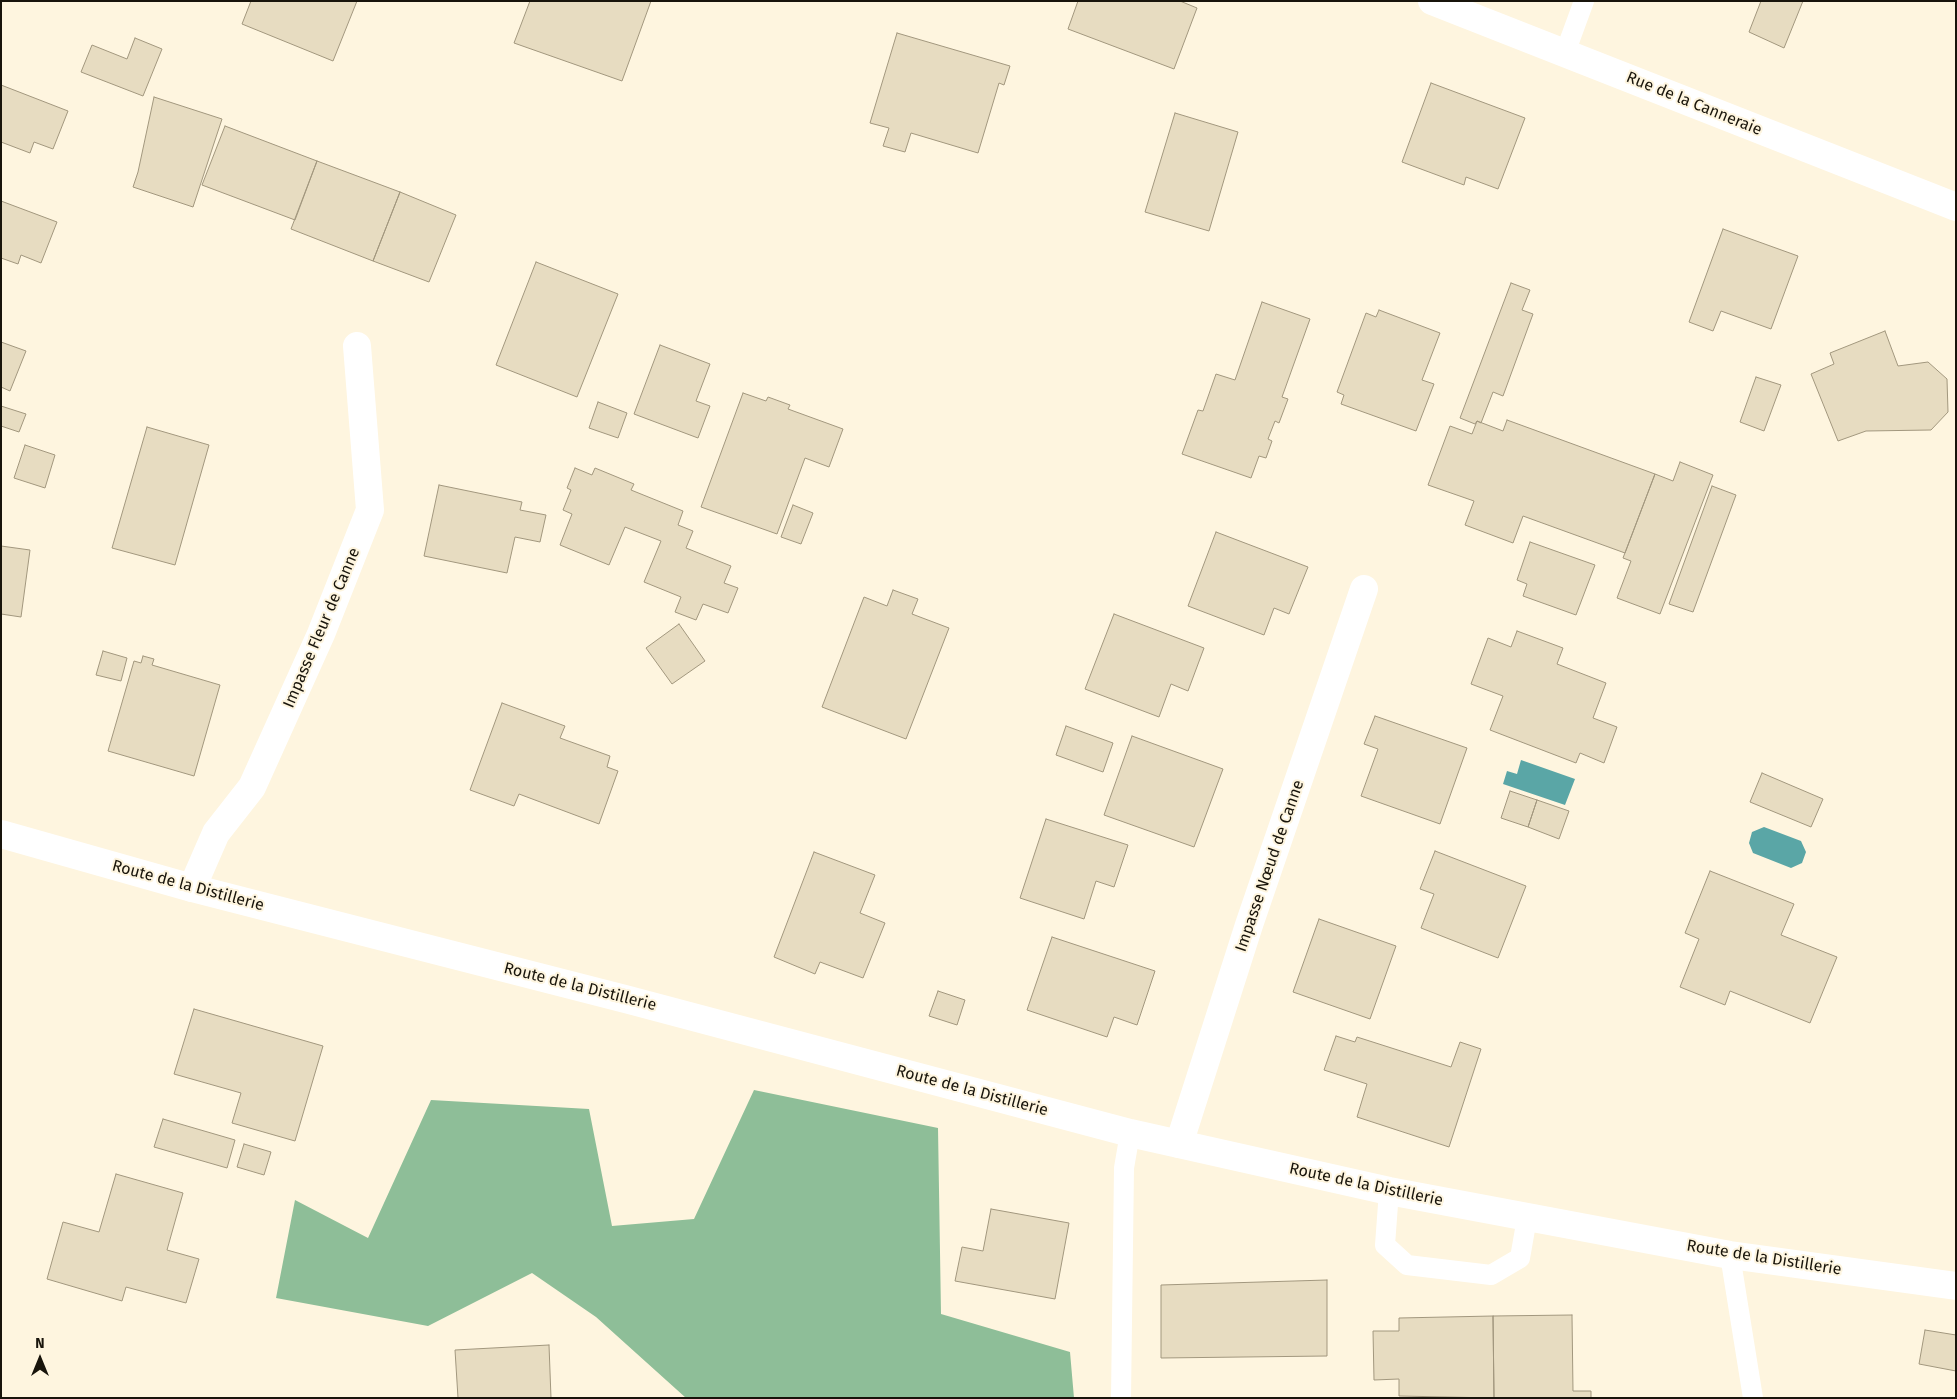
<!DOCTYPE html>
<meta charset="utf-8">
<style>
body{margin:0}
#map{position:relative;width:1957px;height:1399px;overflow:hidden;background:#fef5df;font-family:"Fira Sans",sans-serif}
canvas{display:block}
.frame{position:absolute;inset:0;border:2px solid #18140b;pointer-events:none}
.north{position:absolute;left:15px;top:1334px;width:50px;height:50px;-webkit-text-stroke:4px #fef5df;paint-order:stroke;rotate:0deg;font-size:14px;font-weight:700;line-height:20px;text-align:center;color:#18140b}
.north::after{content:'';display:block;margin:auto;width:18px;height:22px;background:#18140b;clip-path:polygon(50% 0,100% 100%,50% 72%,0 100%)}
</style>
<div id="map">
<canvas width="1957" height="1399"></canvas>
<div class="frame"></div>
<div class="north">N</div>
</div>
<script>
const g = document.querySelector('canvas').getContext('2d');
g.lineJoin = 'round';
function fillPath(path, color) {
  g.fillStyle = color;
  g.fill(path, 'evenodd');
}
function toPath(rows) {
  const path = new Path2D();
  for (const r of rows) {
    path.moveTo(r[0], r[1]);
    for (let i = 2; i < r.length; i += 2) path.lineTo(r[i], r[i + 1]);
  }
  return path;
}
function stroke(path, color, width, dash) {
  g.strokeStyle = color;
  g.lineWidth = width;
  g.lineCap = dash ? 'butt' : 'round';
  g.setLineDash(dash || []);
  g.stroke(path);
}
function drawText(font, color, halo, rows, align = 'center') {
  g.font = font + ' "Fira Sans",sans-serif';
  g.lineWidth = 4;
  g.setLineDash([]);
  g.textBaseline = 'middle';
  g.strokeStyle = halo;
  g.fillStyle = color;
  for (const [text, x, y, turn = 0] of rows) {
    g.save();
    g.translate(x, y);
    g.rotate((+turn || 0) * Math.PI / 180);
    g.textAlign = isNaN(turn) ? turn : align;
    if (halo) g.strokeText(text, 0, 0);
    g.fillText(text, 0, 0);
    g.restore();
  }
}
const forest = toPath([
 [754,1090,938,1128,941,1314,1070,1352,1074,1398,686,1398,596,1317,532,1273,428,1326,276,1298,295,1200,368,1238,431,1100,589,1109,612,1226,694,1219]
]);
const water = toPath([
 [1521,760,1575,779,1565,805,1503,784,1507,771,1517,774],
 [1764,827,1801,841,1806,852,1802,863,1791,868,1753,853,1749,843,1752,832]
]);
const building = toPath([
 [251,1,357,1,333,61,242,24,251,1],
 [530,1,651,1,622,81,514,43,530,1],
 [1078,1,1180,1,1197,8,1174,69,1068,29,1078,1],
 [1761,1,1803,1,1784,48,1749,32,1761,1],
 [897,33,1010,66,1004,85,999,83,978,153,911,133,905,152,883,146,889,128,870,123,897,33],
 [135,38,162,49,143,96,81,72,92,45,127,59,135,38],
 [1431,83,1525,118,1498,189,1466,177,1464,185,1402,162,1431,83],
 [1,85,68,111,53,149,34,142,30,153,1,142,1,85],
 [154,97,222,119,193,207,133,187,138,172,154,97],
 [1175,113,1238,132,1209,231,1145,212,1175,113],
 [225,126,317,161,295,220,202,185,225,126],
 [317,161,400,192,373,261,291,229,317,161],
 [400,192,456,215,429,282,373,261,400,192],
 [1,201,57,222,41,263,21,255,18,264,1,258,1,201],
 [1723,229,1798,256,1771,329,1721,311,1713,331,1689,322,1723,229],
 [536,262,618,294,577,397,496,365,536,262],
 [1511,283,1530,290,1522,310,1533,314,1503,396,1493,392,1481,423,1477,421,1475,424,1460,418,1511,283],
 [1262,302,1310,319,1282,397,1288,399,1279,423,1275,421,1268,439,1272,441,1266,458,1259,456,1251,478,1182,454,1198,410,1203,411,1216,374,1235,380,1262,302],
 [1379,310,1440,333,1422,380,1434,384,1416,431,1341,404,1344,395,1337,392,1366,313,1376,317,1379,310],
 [1885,331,1898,366,1928,362,1947,379,1948,412,1931,430,1866,431,1838,441,1811,374,1834,364,1830,353,1885,331],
 [1,342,26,351,10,391,1,387,1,342],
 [660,345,710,364,696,401,710,406,698,438,634,414,660,345],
 [1756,377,1781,385,1764,431,1740,422,1756,377],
 [743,393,766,401,768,397,790,405,788,409,843,429,829,467,805,458,777,534,701,507,743,393],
 [598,402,627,413,618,438,589,428,598,402],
 [1,406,26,414,19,432,1,426,1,406],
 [1507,420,1655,474,1625,553,1523,516,1513,543,1465,525,1474,501,1428,485,1450,426,1472,434,1477,421,1503,431,1507,420],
 [147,427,209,445,175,565,112,548,147,427],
 [25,445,55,455,45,488,14,478,25,445],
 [1680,462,1713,475,1660,614,1617,598,1631,561,1623,558,1655,474,1673,481,1680,462],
 [575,468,592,475,595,468,634,484,631,490,683,511,678,525,693,531,686,548,731,566,724,583,738,588,728,613,703,604,696,620,675,612,681,597,644,582,661,541,625,527,609,565,560,545,572,514,563,510,571,490,567,488,575,468],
 [439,485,522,502,520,510,546,515,540,542,515,537,507,573,424,556,439,485],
 [1712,486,1736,495,1693,612,1669,604,1712,486],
 [793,505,813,513,801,544,781,537,793,505],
 [1216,532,1308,567,1289,614,1274,608,1264,635,1188,606,1216,532],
 [1530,542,1595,565,1576,615,1523,596,1527,584,1517,580,1530,542],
 [1,546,30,550,21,617,1,614,1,546],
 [893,590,918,599,912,614,949,628,906,739,822,707,864,597,887,606,893,590],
 [1114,614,1204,648,1188,691,1171,684,1159,717,1085,689,1114,614],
 [679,624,705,661,672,684,646,648,679,624],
 [1517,631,1563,648,1557,664,1606,683,1593,718,1617,727,1604,763,1580,753,1576,763,1490,730,1503,696,1471,684,1488,638,1511,647,1517,631],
 [103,651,127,658,121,681,96,675,103,651],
 [143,656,154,659,152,665,220,685,194,776,108,751,134,661,141,663,143,656],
 [502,703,565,726,560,738,610,756,607,767,618,771,599,824,519,794,514,806,470,790,502,703],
 [1375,716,1467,748,1440,824,1361,796,1378,749,1364,744,1375,716],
 [1066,726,1113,743,1103,772,1056,755,1066,726],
 [1132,736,1223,769,1194,847,1104,815,1132,736],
 [1762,773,1823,799,1811,827,1750,802,1762,773],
 [1510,791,1537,800,1528,827,1501,818,1510,791],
 [1537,800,1569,811,1559,839,1528,827,1537,800],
 [1046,819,1128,845,1114,887,1096,881,1084,919,1020,898,1046,819],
 [1435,851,1526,886,1498,958,1421,928,1434,894,1420,889,1435,851],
 [814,852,875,875,860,913,885,923,863,978,820,962,815,974,774,957,814,852],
 [1710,871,1794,904,1781,935,1837,957,1810,1023,1730,991,1725,1005,1680,987,1699,939,1685,933,1710,871],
 [1319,919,1396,946,1370,1019,1293,992,1319,919],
 [1052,937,1155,971,1137,1025,1114,1017,1107,1037,1027,1010,1052,937],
 [938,991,965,1000,957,1025,929,1016,938,991],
 [194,1009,323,1046,295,1141,232,1123,241,1093,174,1074,194,1009],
 [1336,1036,1355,1042,1357,1037,1451,1067,1460,1042,1481,1049,1449,1147,1357,1117,1367,1084,1324,1070,1336,1036],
 [163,1119,235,1140,227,1168,154,1147,163,1119],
 [244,1144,271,1152,264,1175,237,1167,244,1144],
 [116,1174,183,1193,167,1250,199,1259,186,1303,126,1287,122,1301,47,1279,63,1222,99,1232,116,1174],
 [991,1209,1069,1223,1055,1299,955,1281,962,1247,983,1251,991,1209],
 [1327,1280,1327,1356,1161,1358,1161,1285,1327,1280],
 [1572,1315,1573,1391,1591,1391,1591,1398,1494,1398,1493,1316,1572,1315],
 [1493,1316,1494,1398,1399,1396,1399,1379,1374,1380,1373,1331,1399,1331,1399,1318,1493,1316],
 [1925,1330,1956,1335,1956,1371,1919,1364,1925,1330],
 [549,1345,551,1398,458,1398,455,1350,549,1345]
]);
const lane = toPath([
 [1565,53,1584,1],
 [1389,1191,1385,1245,1407,1265,1491,1275,1520,1258,1527,1218],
 [1730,1255,1753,1398],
 [1121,1398,1124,1168,1130,1133]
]);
const street = toPath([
 [1432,1,1956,207],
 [192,888,216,833,252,787,321,634,370,510,357,346],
 [1179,1144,1249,925,1364,589]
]);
const secondary = toPath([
 [1,834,192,888,629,1000,1130,1133,1389,1191,1730,1255,1956,1286]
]);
const streetNames = [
 ["Rue de la Canneraie",1694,104,22],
 ["Impasse Fleur de Canne",322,628,-67],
 ["Impasse Nœud de Canne",1270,866,-71],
 ["Route de la Distillerie",188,886,15],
 ["Route de la Distillerie",580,987,14],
 ["Route de la Distillerie",972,1091,15],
 ["Route de la Distillerie",1366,1185,12],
 ["Route de la Distillerie",1764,1258,9]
];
fillPath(forest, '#8ebe98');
fillPath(water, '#5aa6a6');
fillPath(building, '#e7dcc1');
stroke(building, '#a2977e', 1);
stroke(lane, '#fff', 20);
stroke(street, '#fff', 28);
stroke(secondary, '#fff', 28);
drawText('16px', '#18140b', '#fef5df', streetNames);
</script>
